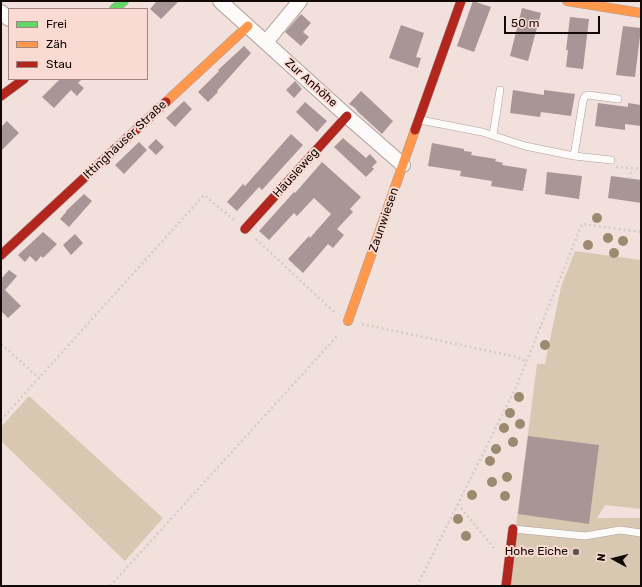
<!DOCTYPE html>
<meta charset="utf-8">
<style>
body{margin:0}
#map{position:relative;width:642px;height:587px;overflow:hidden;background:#f1e0dc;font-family:Rubik,sans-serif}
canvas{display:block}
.frame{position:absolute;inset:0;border:2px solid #130907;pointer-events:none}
.legend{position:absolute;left:8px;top:8px;width:140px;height:72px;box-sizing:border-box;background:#fadbd3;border:1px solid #9e8781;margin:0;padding:5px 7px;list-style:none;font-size:12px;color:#130907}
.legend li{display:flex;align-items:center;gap:8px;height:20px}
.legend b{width:20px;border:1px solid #9e8781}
.north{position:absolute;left:594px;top:539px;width:40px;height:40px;-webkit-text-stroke:3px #fadbd3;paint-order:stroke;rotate:277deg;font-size:11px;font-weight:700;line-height:16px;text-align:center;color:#130907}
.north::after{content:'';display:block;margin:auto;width:14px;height:18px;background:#130907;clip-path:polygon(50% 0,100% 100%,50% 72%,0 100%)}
.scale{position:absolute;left:504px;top:16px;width:96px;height:18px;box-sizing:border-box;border:2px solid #130907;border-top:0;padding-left:5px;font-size:12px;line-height:14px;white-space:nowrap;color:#130907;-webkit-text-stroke:3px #fadbd3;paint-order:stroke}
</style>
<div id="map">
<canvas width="642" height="587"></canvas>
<div class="frame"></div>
<ul class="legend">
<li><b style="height:5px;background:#63d668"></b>Frei</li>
<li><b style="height:5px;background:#ff974d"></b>Zäh</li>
<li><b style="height:5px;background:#b3261e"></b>Stau</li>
</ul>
<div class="north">N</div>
<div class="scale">50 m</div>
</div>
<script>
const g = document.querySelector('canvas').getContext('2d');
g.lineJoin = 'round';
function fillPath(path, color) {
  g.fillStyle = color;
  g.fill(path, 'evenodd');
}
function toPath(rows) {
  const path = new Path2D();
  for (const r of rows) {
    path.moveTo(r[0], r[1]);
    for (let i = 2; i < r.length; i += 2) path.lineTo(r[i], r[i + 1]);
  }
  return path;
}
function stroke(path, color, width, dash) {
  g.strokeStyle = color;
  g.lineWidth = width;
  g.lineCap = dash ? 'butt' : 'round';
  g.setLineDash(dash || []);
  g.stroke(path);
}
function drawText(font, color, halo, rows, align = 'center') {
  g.font = font + ' Rubik,sans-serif';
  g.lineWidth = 4;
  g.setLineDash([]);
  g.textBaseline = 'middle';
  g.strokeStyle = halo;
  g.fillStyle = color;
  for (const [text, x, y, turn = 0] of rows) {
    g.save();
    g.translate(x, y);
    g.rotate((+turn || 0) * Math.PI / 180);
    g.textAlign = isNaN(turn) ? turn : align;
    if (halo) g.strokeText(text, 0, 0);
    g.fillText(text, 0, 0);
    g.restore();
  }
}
const green = toPath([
 [575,251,641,260,641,509,605,505,597,518,641,518,641,586,506,586,517,518,537,364,545,364,561,287],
 [29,396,163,518,125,561,1,441,1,427]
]);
const building = toPath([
 [157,1,179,1,161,19,150,9],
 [473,1,491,7,474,52,457,46],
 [522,8,541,13,528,61,510,56],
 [301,14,311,23,303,32,309,37,301,46,285,32],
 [570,17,589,19,583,69,566,67,568,50,566,50],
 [401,25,424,33,416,57,421,58,418,68,389,58],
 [623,26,641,28,635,77,616,75],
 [244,46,251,53,217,91,218,92,208,102,198,92,219,71,218,70],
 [60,79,82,79,78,83,84,88,77,96,71,90,54,108,42,97],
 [295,81,302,89,294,98,286,90],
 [513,90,544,95,544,90,575,94,571,116,541,112,540,117,510,113],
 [361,91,393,121,382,134,358,112,355,108,349,104],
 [184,101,192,109,175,127,166,118],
 [305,102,327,121,317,132,296,112],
 [598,103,628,107,628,103,641,105,641,126,625,124,625,130,595,126],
 [7,121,19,133,1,151,1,127],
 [291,134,303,145,262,190,259,187,237,211,227,202,243,184,245,186],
 [343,138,366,158,370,154,377,162,372,167,374,169,366,177,334,147],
 [156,139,164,147,156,155,148,147],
 [139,142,147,150,124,174,115,165],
 [432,143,464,149,464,151,472,152,471,155,496,159,495,161,503,163,502,165,527,169,523,191,491,186,492,181,460,176,461,171,428,166],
 [322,162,361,197,350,209,353,212,337,229,344,235,333,248,328,244,303,273,288,259,309,236,310,238,331,214,314,198,297,216,294,213,269,240,259,231,294,192,295,193],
 [547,172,582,176,579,199,545,194],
 [611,176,641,180,641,203,608,198],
 [84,194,92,201,69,227,60,219,66,212,66,211],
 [43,232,57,244,43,258,41,256,36,262,30,256,25,262,18,255],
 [75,234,83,243,71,255,63,245],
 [9,270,17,276,5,290,21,306,8,318,1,311,1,279],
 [528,436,599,445,589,524,518,514]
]);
const path = toPath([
 [616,167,641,169],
 [630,179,631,169],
 [256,239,334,312],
 [362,324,517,357,527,362],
 [1,344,39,378],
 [1,420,204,195,234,220],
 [458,504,465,513,494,548],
 [110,586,339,334],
 [417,586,517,385,582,224,641,232]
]);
const lane = toPath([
 [420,120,482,132,525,146,574,156,611,160],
 [493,135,500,90],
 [574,156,583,101,585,96,588,95,618,99],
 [513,529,585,536,620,530,641,533]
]);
const street = toPath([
 [220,1,347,116,403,165],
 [1,12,9,19],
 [266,42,300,1]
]);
const fast = toPath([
 [114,9,124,1]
]);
const slow = toPath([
 [567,1,641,13],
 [166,102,248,26],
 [348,321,415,130]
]);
const jam = toPath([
 [1,96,24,79],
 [415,130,461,1],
 [245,229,347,116],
 [1,255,166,102],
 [506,586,513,529]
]);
const trees = [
 [597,218],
 [608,238],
 [623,241],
 [588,245],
 [614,253],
 [545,345],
 [519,397],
 [510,413],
 [520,424],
 [504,428],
 [513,442],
 [496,449],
 [490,461],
 [507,477],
 [492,482],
 [472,495],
 [505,496],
 [458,519],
 [466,536]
];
const markers = [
 [576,552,4,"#615452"]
];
const streetNames = [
 ["Zur Anhöhe",311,83,42],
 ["Ittinghäuser Straße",125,140,-43],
 ["Häusleweg",296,173,-48],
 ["Zaunwiesen",384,220,-71]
];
const poiNames = [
 ["Hohe Eiche",568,552]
];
fillPath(green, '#d9c8b1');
fillPath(building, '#a89696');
stroke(lane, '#ada09d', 8);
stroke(street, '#ada09d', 16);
stroke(fast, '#ada09d', 10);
stroke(slow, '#ada09d', 10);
stroke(jam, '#ada09d', 10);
stroke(path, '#d2cccb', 2.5, [2, 3]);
stroke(lane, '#fdfafa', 7);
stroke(street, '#fdfafa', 14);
stroke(fast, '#63d668', 9);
stroke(slow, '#ff974d', 9);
stroke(jam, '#b3261e', 9);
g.fillStyle = '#9b8a70';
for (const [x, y] of trees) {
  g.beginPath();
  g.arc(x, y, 5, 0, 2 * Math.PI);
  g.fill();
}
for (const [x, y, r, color] of markers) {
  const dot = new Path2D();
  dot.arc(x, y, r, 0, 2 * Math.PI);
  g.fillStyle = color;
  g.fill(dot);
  stroke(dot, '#fadbd3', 1.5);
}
drawText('12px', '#130907', '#fadbd3', streetNames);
drawText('12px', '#130907', '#fadbd3', poiNames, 'right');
</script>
